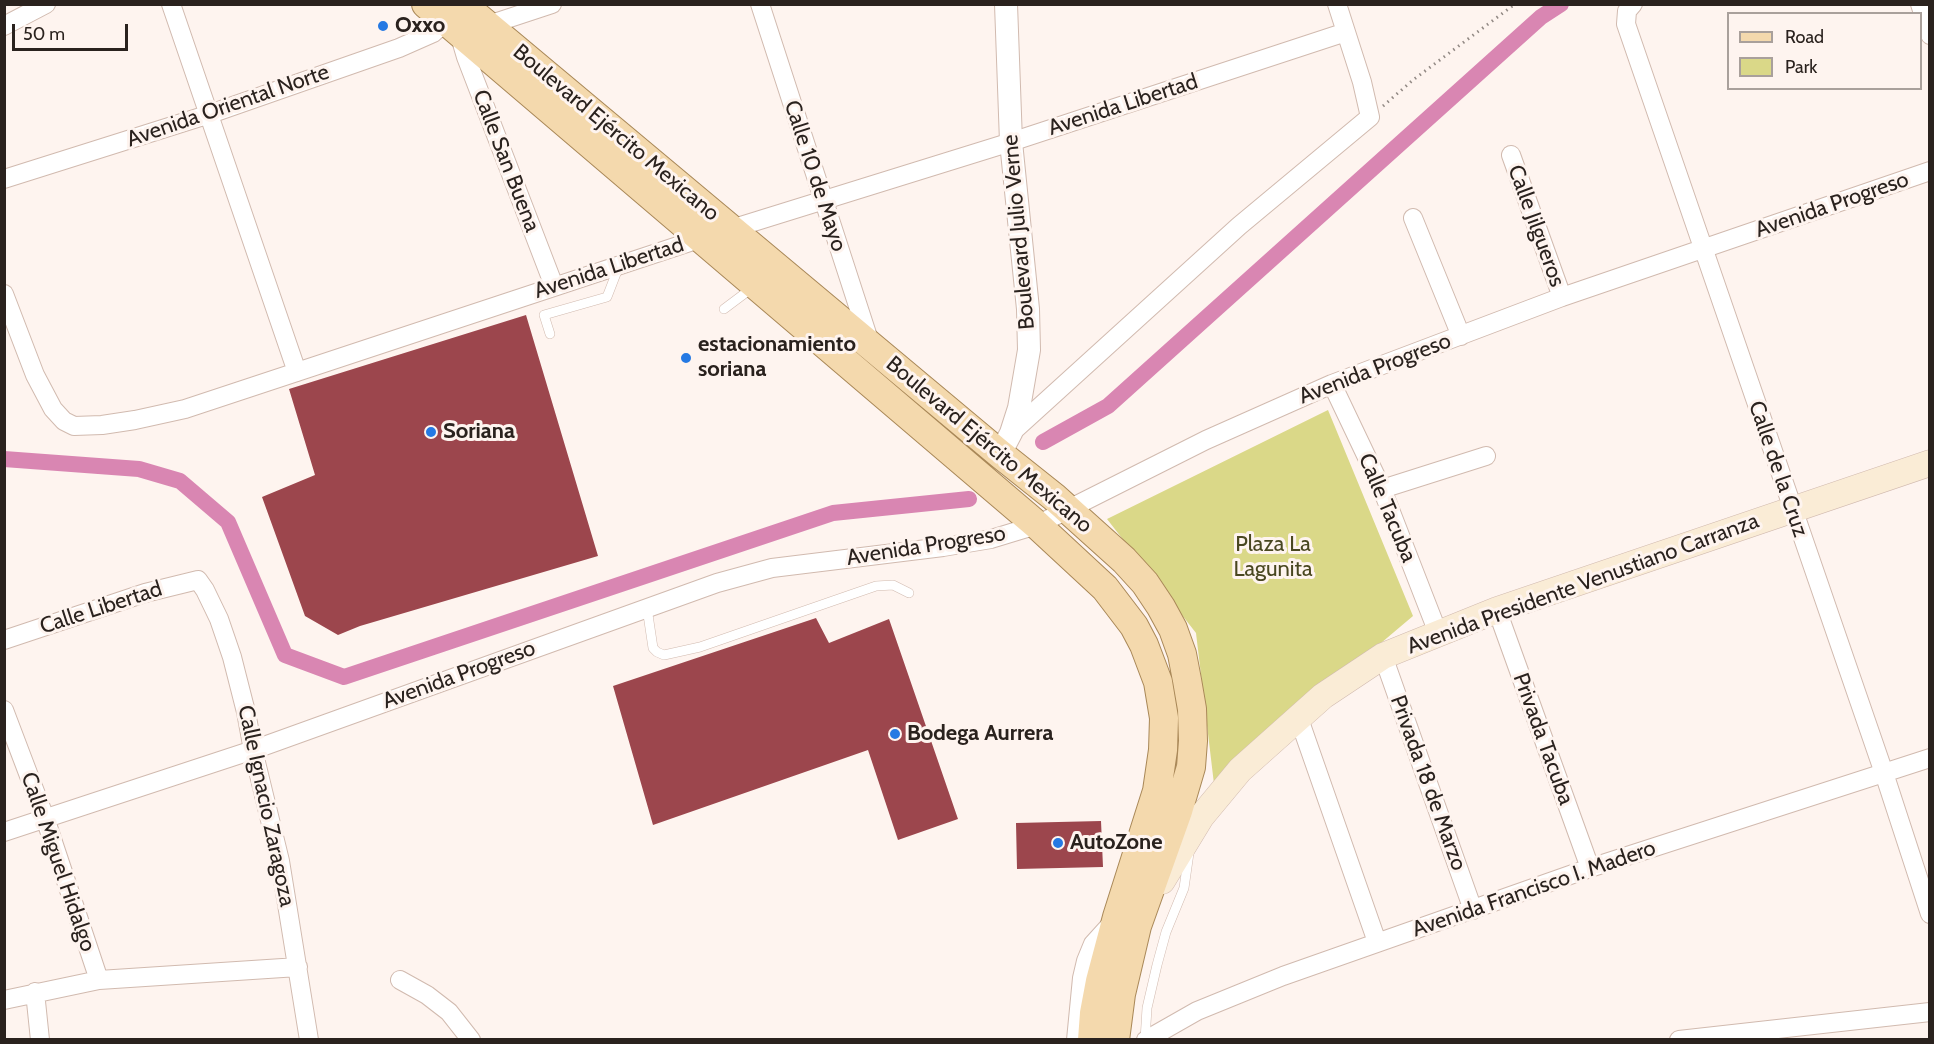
<!DOCTYPE html>
<meta charset="utf-8">
<style>
body{margin:0}
#map{position:relative;width:1934px;height:1044px;overflow:hidden;background:#fef4ef;font-family:Cabin,sans-serif}
canvas{display:block}
.frame{position:absolute;inset:0;border:6px solid #2a221e;pointer-events:none}
.legend{position:absolute;left:1727px;top:12px;width:195px;height:78px;box-sizing:border-box;background:#fef4ef;border:2px solid #a9a09b;margin:0;padding:8px 10px;list-style:none;font-size:18px;color:#2a221e}
.legend li{display:flex;align-items:center;gap:12px;height:30px}
.legend b{width:30px;border:2px solid #a9a09b}
.scale{position:absolute;left:12px;top:24px;width:116px;height:27px;box-sizing:border-box;border:3px solid #2a221e;border-top:0;padding-left:8px;font-size:18px;line-height:21px;white-space:nowrap;color:#2a221e;-webkit-text-stroke:4px #fef4ef;paint-order:stroke}
</style>
<div id="map">
<canvas width="1934" height="1044"></canvas>
<div class="frame"></div>
<ul class="legend">
<li><b style="height:8px;background:#f4d9ad"></b>Road</li>
<li><b style="height:16px;background:#dad888"></b>Park</li>
</ul>
<div class="scale">50 m</div>
</div>
<script>
const g = document.querySelector('canvas').getContext('2d');
g.lineJoin = 'round';
function fillPath(path, color) {
  g.fillStyle = color;
  g.fill(path, 'evenodd');
}
function toPath(rows) {
  const path = new Path2D();
  for (const r of rows) {
    path.moveTo(r[0], r[1]);
    for (let i = 2; i < r.length; i += 2) path.lineTo(r[i], r[i + 1]);
  }
  return path;
}
function stroke(path, color, width, dash) {
  g.strokeStyle = color;
  g.lineWidth = width;
  g.lineCap = dash ? 'butt' : 'round';
  g.setLineDash(dash || []);
  g.stroke(path);
}
function drawText(font, color, halo, rows, align = 'center') {
  g.font = font + ' Cabin,sans-serif';
  g.lineWidth = 6;
  g.setLineDash([]);
  g.textBaseline = 'middle';
  g.strokeStyle = halo;
  g.fillStyle = color;
  for (const [text, x, y, turn = 0] of rows) {
    g.save();
    g.translate(x, y);
    g.rotate((+turn || 0) * Math.PI / 180);
    g.textAlign = isNaN(turn) ? turn : align;
    if (halo) g.strokeText(text, 0, 0);
    g.fillText(text, 0, 0);
    g.restore();
  }
}
const green = toPath([
 [1328,410,1413,616,1214,784,1196,633,1107,519]
]);
const canal = toPath([
 [1043,442,1108,406,1541,17,1561,4],
 [4,459,139,469,180,481,228,522,285,655,344,677,833,513,969,499]
]);
const building = toPath([
 [526,315,598,556,360,626,338,635,305,616,262,497,315,475,289,389],
 [816,618,829,643,889,619,958,819,898,840,868,750,653,825,613,686],
 [1101,821,1103,867,1017,869,1016,823]
]);
const path = toPath([
 [1383,106,1413,80,1515,4]
]);
const service = toPath([
 [724,309,752,288],
 [550,334,544,315,607,297,619,266],
 [647,608,653,648,657,652,664,655,700,647,876,586,893,585,909,593],
 [1145,1040,1147,1008,1157,965,1166,932,1184,888,1189,853]
]);
const minor = toPath([
 [171,4,297,372],
 [552,4,461,34,461,40,466,57,554,286],
 [760,4,870,343],
 [1633,4,1627,11,1626,24,1884,773,1930,914],
 [1920,4,1930,35],
 [4,26,46,4],
 [1511,155,1562,297],
 [4,179,210,114,399,48,433,33,454,14],
 [1413,218,1461,336],
 [4,294,35,375,53,409,64,421,74,426,102,425,135,420,185,409,702,238,1011,142,1346,32],
 [1332,384,1382,489,1438,633],
 [1011,433,1239,226,1370,117,1362,82,1337,4],
 [1382,489,1486,456],
 [1497,610,1590,868],
 [4,640,145,593,198,580,205,590,219,619,232,657,246,712,253,750,280,861,309,1040],
 [1383,656,1473,910],
 [4,710,45,818,99,980],
 [1298,716,1377,942],
 [4,832,253,750,717,583,772,568,943,547,991,539,1037,525,1206,440,1332,384,1562,297,1930,171],
 [400,980,427,995,449,1012,471,1040],
 [35,992,40,1040],
 [4,1000,99,980,298,967],
 [1076,1040,1082,978,1086,961,1093,944,1112,923],
 [1146,1040,1197,1011,1283,976,1590,868,1930,758],
 [1679,1040,1930,1012]
]);
const tertiary = toPath([
 [1000,454,1011,433,1019,408,1029,350,1028,309,1011,142,1006,4]
]);
const secondary = toPath([
 [1162,881,1201,817,1240,770,1323,696,1383,656,1497,610,1930,463]
]);
const primary = toPath([
 [426,4,1037,525,1105,588,1134,626,1144,645,1158,682,1164,718,1163,750,1157,791,1117,917,1100,981,1094,1013,1092,1040],
 [462,4,1000,454,1054,497,1124,560,1145,583,1161,607,1173,629,1182,654,1187,680,1192,709,1193,741,1191,767,1178,811,1137,926,1121,994,1115,1040]
]);
const markers = [
 [383,26,6,"#2579e3"],
 [686,358,6,"#2579e3"],
 [431,432,6,"#2579e3"],
 [895,734,6,"#2579e3"],
 [1058,843,6,"#2579e3"]
];
const poiNames = [
 ["Oxxo",395,26],
 ["estacionamiento",698,345],
 ["soriana",698,370],
 ["Soriana",443,432],
 ["Bodega Aurrera",907,734],
 ["AutoZone",1070,843]
];
const streetNames = [
 ["Avenida Libertad",1123,105,-18],
 ["Avenida Oriental Norte",228,106,-19],
 ["Boulevard Ejército Mexicano",616,133,40],
 ["Calle San Buena",506,161,69],
 ["Calle 10 de Mayo",815,176,72],
 ["Avenida Progreso",1832,205,-19],
 ["Calle Jilgueros",1536,226,70],
 ["Boulevard Julio Verne",1019,232,-95],
 ["Avenida Libertad",609,268,-18],
 ["Avenida Progreso",1375,369,-21],
 ["Boulevard Ejército Mexicano",989,445,40],
 ["Calle de la Cruz",1778,469,71],
 ["Calle Tacuba",1387,508,67],
 ["Avenida Progreso",926,546,-9],
 ["Avenida Presidente Venustiano Carranza",1583,584,-20],
 ["Calle Libertad",101,608,-18],
 ["Avenida Progreso",459,675,-20],
 ["Privada Tacuba",1543,739,70],
 ["Privada 18 de Marzo",1428,783,70],
 ["Calle Ignacio Zaragoza",266,806,78],
 ["Calle Miguel Hidalgo",58,862,71],
 ["Avenida Francisco I. Madero",1534,889,-19]
];
const parkNames = [
 ["Plaza La",1273,545],
 ["Lagunita",1273,570]
];
fillPath(green, '#dad888');
stroke(canal, '#d986b2', 16);
fillPath(building, '#9c464d');
stroke(service, '#d1baaf', 10);
stroke(minor, '#d1baaf', 20);
stroke(tertiary, '#d1baaf', 24);
stroke(secondary, '#d1baaf', 27);
stroke(primary, '#a98858', 30);
stroke(path, '#928984', 3, [1.5, 4.5]);
stroke(service, '#fff', 9);
stroke(minor, '#fff', 18);
stroke(tertiary, '#fff', 22);
stroke(secondary, '#faecd6', 26);
stroke(primary, '#f4d9ad', 28);
for (const [x, y, r, color] of markers) {
  const dot = new Path2D();
  dot.arc(x, y, r, 0, 2 * Math.PI);
  g.fillStyle = color;
  g.fill(dot);
  stroke(dot, '#fef4ef', 2);
}
drawText('bold 22px', '#2a221e', '#fef4ef', poiNames, 'left');
drawText('22px', '#2a221e', '#fef4ef', streetNames);
drawText('22px', '#494720', '#fef4ef', parkNames);
</script>
